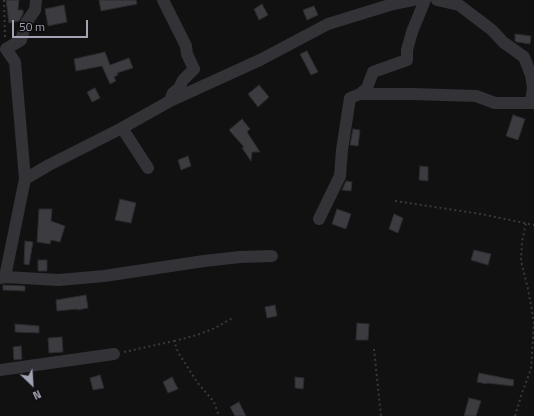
<!DOCTYPE html>
<style>
body{margin:0}
#map{position:relative;width:534px;height:416px;overflow:hidden;background:#111112;font-family:"Titillium Web",sans-serif}
canvas{display:block}
.north{position:absolute;left:12px;top:364px;width:40px;height:40px;-webkit-text-stroke:3px #0c0c0d;paint-order:stroke;rotate:155deg;font-size:11px;font-weight:700;line-height:16px;text-align:center;color:#a2a4b4}
.north::after{content:'';display:block;margin:auto;width:14px;height:18px;background:#a2a4b4;clip-path:polygon(50% 0,100% 100%,50% 72%,0 100%)}
.scale{position:absolute;left:12px;top:20px;width:76px;height:18px;box-sizing:border-box;border:2px solid #a2a4b4;border-top:0;padding-left:5px;font-size:12px;line-height:14px;white-space:nowrap;color:#a2a4b4;-webkit-text-stroke:3px #0c0c0d;paint-order:stroke}
</style>
<div id="map">
<canvas width="534" height="416"></canvas>
<div class="north">N</div>
<div class="scale">50 m</div>
</div>
<script>
const g = document.querySelector('canvas').getContext('2d');
g.lineJoin = 'round';
function fillPath(path, color) {
  g.fillStyle = color;
  g.fill(path, 'evenodd');
}
function toPath(rows) {
  const path = new Path2D();
  for (const r of rows) {
    path.moveTo(r[0], r[1]);
    for (let i = 2; i < r.length; i += 2) path.lineTo(r[i], r[i + 1]);
  }
  return path;
}
function stroke(path, color, width, dash) {
  g.strokeStyle = color;
  g.lineWidth = width;
  g.lineCap = dash ? 'butt' : 'round';
  g.setLineDash(dash || []);
  g.stroke(path);
}
const building = toPath([
 [6,0,19,0,18,10,23,10,23,14,19,21,9,23,6,0],
 [99,0,136,0,137,4,101,11,99,0],
 [262,4,268,15,259,20,254,9,262,4],
 [64,5,67,22,48,26,45,9,64,5],
 [314,6,318,15,307,20,303,10,314,6],
 [515,34,531,36,530,44,517,42,515,41,515,34],
 [307,51,318,72,311,75,300,54,307,51],
 [105,52,110,65,129,58,133,68,117,73,118,75,114,77,116,81,110,84,102,66,76,71,74,59,105,52],
 [259,85,269,97,258,107,248,94,259,85],
 [95,88,100,98,92,102,87,92,95,88],
 [513,115,525,119,518,140,506,136,513,115],
 [242,119,250,129,247,132,260,152,252,152,251,161,242,148,244,147,229,130,242,119],
 [353,129,360,130,358,146,350,145,353,129],
 [188,156,191,166,181,170,178,160,188,156],
 [420,166,428,167,428,181,419,180,420,166],
 [346,181,352,182,351,191,342,190,346,181],
 [120,199,136,203,131,223,115,220,120,199],
 [39,209,52,209,51,221,65,226,60,242,51,240,50,244,37,242,39,209],
 [337,209,351,214,346,229,332,224,337,209],
 [394,214,403,218,398,233,389,229,394,214],
 [25,241,33,242,29,265,24,264,25,241],
 [474,250,491,254,488,265,471,260,474,250],
 [38,260,47,260,47,271,38,271,38,260],
 [3,285,25,286,25,291,3,290,3,285],
 [86,295,88,308,77,310,77,309,57,311,56,300,86,295],
 [275,305,277,316,267,318,265,307,275,305],
 [357,323,369,324,368,340,356,340,357,323],
 [15,324,39,326,39,333,15,332,15,324],
 [62,337,63,352,49,353,48,338,62,337],
 [21,346,22,359,14,360,13,347,21,346],
 [479,373,514,380,513,386,487,383,487,384,477,382,479,373],
 [100,375,104,388,93,390,90,378,100,375],
 [172,377,178,389,168,393,163,382,172,377],
 [295,377,304,378,303,389,295,388,295,377],
 [469,398,481,401,476,416,464,416,469,398],
 [239,402,246,416,235,416,230,407,239,402]
]);
const path = toPath([
 [4,0,5,37],
 [395,201,481,214,534,225],
 [174,341,197,335,215,328,234,317],
 [374,349,381,416],
 [124,352,174,341,178,352,197,382,214,402,219,416],
 [515,416,522,393,531,369,534,322,528,289,521,261,522,242,526,223]
]);
const minor = toPath([
 [163,0,186,46,187,54,194,69,183,80,179,88,173,93,170,100],
 [437,0,459,5,492,30,503,42,524,57,531,75,533,87,531,103],
 [360,94,367,88,373,72,407,60,407,50,412,32,425,0],
 [122,128,148,168],
 [25,179,15,62,6,49,21,40,26,23,35,10,36,1],
 [319,219,340,176,342,150,350,98,360,94,413,94,476,96,495,103,534,103],
 [5,277,25,179,49,165,122,128,170,101,260,60,328,24,393,4,413,0],
 [0,278,5,277,59,280,104,276,204,261,240,257,272,256],
 [0,370,114,354]
]);
fillPath(building, '#3b3b40');
stroke(building, '#2b2b2e', 1);
stroke(path, '#38393e', 2, [2, 3]);
stroke(minor, '#323237', 12);
</script>
